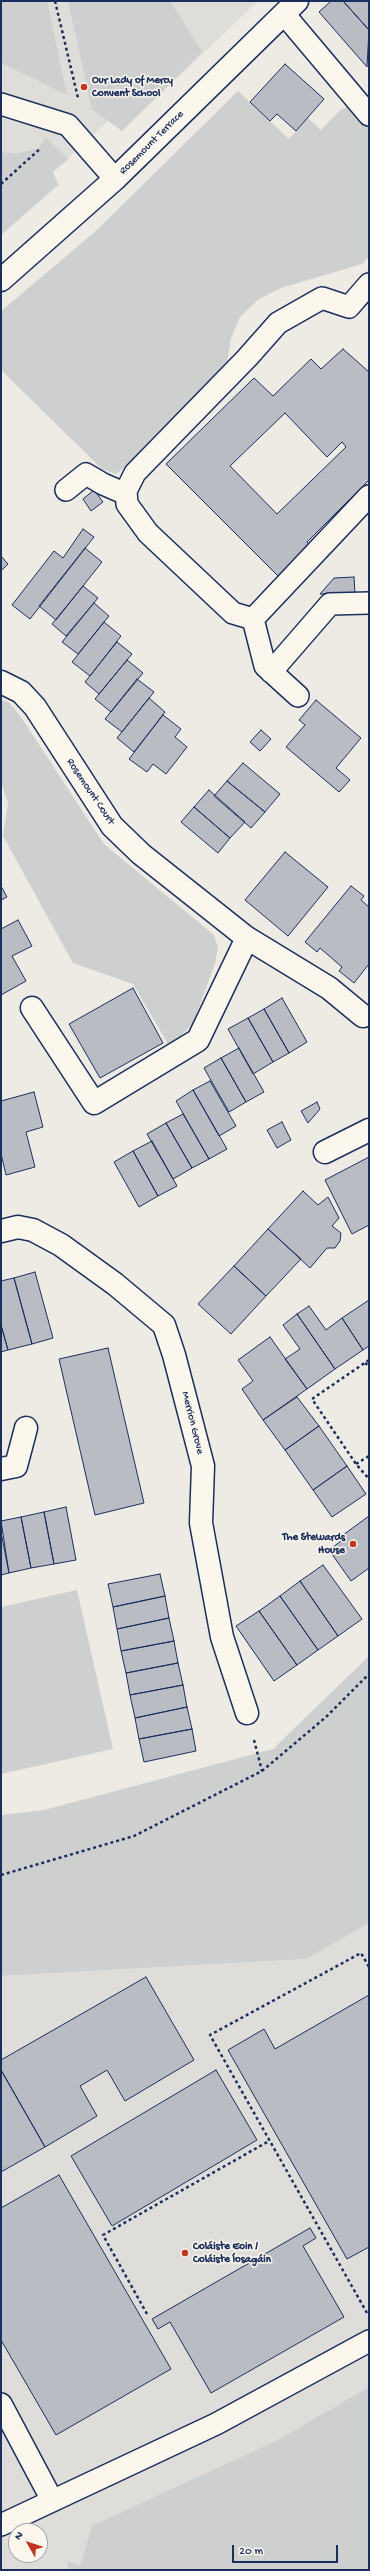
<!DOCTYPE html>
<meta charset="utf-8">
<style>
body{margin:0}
#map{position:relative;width:370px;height:2571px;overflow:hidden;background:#eeebe4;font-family:"Gochi Hand",sans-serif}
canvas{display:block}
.frame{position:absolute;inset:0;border:2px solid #1b2f5e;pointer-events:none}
.north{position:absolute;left:8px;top:2523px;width:40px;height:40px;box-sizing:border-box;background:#fbf7ec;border:1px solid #a1a7b3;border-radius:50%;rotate:309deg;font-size:11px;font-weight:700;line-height:16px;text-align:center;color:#1b2f5e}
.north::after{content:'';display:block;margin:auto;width:14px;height:18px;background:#c8321e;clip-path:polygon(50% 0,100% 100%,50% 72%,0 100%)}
.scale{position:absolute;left:232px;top:2545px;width:106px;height:18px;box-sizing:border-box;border:2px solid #1b2f5e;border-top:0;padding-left:5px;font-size:12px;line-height:14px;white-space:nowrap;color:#1b2f5e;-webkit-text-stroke:3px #fbf7ec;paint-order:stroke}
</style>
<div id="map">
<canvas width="370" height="2571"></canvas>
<div class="frame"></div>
<div class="north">N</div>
<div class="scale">20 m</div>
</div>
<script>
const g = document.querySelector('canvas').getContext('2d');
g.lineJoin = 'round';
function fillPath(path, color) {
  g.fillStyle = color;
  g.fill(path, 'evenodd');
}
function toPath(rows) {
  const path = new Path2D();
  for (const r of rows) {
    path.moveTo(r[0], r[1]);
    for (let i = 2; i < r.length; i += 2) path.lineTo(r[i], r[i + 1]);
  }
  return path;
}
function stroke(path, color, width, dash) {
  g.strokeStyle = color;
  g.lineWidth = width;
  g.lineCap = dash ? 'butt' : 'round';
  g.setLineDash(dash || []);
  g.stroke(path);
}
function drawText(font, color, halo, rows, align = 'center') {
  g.font = font + ' "Gochi Hand",sans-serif';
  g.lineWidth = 3;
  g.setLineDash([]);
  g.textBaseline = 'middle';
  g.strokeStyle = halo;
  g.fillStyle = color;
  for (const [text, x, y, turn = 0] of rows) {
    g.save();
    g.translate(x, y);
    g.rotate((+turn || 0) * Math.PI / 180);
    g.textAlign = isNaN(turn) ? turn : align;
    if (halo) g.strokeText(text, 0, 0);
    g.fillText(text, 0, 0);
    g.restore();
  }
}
const built = toPath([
 [1,1,258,1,122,131,108,121,53,172,58,185,1,235],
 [369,1923,369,2570,1,2570,1,1976,306,1959],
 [16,2531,40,2531,40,2555,16,2555]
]);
const green = toPath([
 [1,1,47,1,67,95,1,63],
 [68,1,170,1,202,52,122,131,92,109],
 [238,91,289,139,308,118,321,130,340,110,351,105,364,117,369,126,369,257,362,264,281,288,259,299,240,317,231,338,226,369,140,455,116,474,102,469,1,370,1,311,96,231],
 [45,137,68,159,53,172,58,185,1,235,1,152,15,154,39,148],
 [1,700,10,703,23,720,104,844,214,935,218,947,215,964,193,1023,182,1035,168,1044,133,984,73,963,3,836,8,803,1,781],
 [77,1590,113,1749,1,1774,1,1607],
 [369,1656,369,1923,306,1959,1,1976,1,1815,44,1810,273,1749],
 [369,2387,369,2570,67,2570,68,2561,80,2566,92,2526,280,2439]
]);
const building = toPath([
 [331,1,343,1,369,30,367,67,319,12,331,1],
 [343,1,369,1,369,30,343,1],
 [285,64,324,99,296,131,277,114,270,121,250,102,285,64],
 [343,349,369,372,369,480,307,542,311,547,280,578,166,464,254,378,273,396,311,359,321,369,343,349],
 [285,413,327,457,342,442,346,447,277,514,230,466,285,413],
 [94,490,103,502,91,511,83,499,94,490],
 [83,529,94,537,30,619,12,605,54,551,63,558,83,529],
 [85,548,102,562,56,620,39,606,85,548],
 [1,556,8,564,1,571,1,556],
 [354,577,355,593,320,594,334,578,354,577],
 [83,586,98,598,66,636,52,624,83,586],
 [94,603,109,616,78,654,62,642,94,603],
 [104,622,121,636,90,676,72,662,104,622],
 [117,642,132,654,99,694,85,682,117,642],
 [127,660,143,673,111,712,95,699,127,660],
 [137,679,154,692,122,732,105,719,137,679],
 [149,698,165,712,134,752,117,738,149,698],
 [316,700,361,738,336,768,350,780,339,792,286,747,305,725,299,720,316,700],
 [163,715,181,729,175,737,187,747,166,774,153,764,147,772,129,759,163,715],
 [261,730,271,739,260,751,250,742,261,730],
 [243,763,280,794,265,812,227,781,243,763],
 [227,781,265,812,251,828,214,796,227,781],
 [209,790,245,822,230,838,194,807,209,790],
 [194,807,230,838,218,853,181,822,194,807],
 [285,852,328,887,288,936,245,900,285,852],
 [1,886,7,897,1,900,1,886],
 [351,886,364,896,361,900,369,907,369,964,354,983,339,971,342,967,320,948,317,952,305,942,351,886],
 [18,920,32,946,12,956,26,981,1,995,1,929,18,920],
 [133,988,163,1043,100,1078,69,1024,133,988],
 [282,998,307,1042,289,1053,264,1009,282,998],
 [264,1009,289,1053,273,1062,248,1018,264,1009],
 [248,1018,273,1062,253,1074,228,1029,248,1018],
 [239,1048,264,1092,246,1102,221,1058,239,1048],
 [221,1058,246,1102,229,1112,204,1068,221,1058],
 [210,1081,236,1126,219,1136,193,1090,210,1081],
 [193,1090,227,1149,209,1159,176,1101,193,1090],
 [34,1092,43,1127,26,1132,35,1167,6,1175,1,1154,1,1101,34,1092],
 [317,1102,320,1109,308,1123,301,1111,317,1102],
 [183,1114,209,1159,192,1168,166,1123,183,1114],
 [282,1122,291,1140,277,1148,267,1130,282,1122],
 [166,1123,192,1168,173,1179,147,1134,166,1123],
 [152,1141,177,1186,158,1196,133,1151,152,1141],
 [133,1151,158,1196,139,1207,114,1162,133,1151],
 [369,1157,369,1225,352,1234,325,1180,369,1157],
 [303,1191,318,1205,328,1197,339,1218,332,1226,341,1233,340,1241,335,1248,327,1248,310,1268,268,1229,303,1191],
 [268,1229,301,1259,266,1296,234,1266,268,1229],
 [234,1266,266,1296,231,1334,198,1304,234,1266],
 [35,1272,53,1338,32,1344,14,1278,35,1272],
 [14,1278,32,1344,8,1350,1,1325,1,1281,14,1278],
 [369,1300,369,1346,363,1350,342,1318,369,1300],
 [309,1306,326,1330,342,1318,363,1350,335,1369,297,1314,309,1306],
 [297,1314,335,1369,307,1389,285,1359,300,1349,283,1325,297,1314],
 [1,1325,8,1350,1,1352,1,1325],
 [270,1337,307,1389,263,1420,242,1389,253,1381,238,1360,270,1337],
 [108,1348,144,1503,95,1515,59,1359,108,1348],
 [297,1397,319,1426,285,1450,263,1420,297,1397],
 [319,1426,347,1466,313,1490,285,1450,319,1426],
 [347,1466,366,1494,332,1517,313,1490,347,1466],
 [66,1507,76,1560,54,1564,44,1512,66,1507],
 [44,1512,54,1564,31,1568,21,1517,44,1512],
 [369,1516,369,1568,351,1581,329,1550,345,1538,343,1535,369,1516],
 [21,1517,31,1568,9,1573,1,1521,21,1517],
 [1,1532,9,1573,1,1575,1,1532],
 [323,1565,362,1619,338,1636,300,1581,323,1565],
 [160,1574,165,1596,113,1607,108,1584,160,1574],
 [300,1581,338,1636,318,1650,280,1596,300,1581],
 [165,1596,169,1618,117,1629,113,1607,165,1596],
 [280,1596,318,1650,297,1665,259,1611,280,1596],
 [259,1611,297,1665,274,1681,236,1626,259,1611],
 [169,1618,174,1641,121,1651,117,1629,169,1618],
 [174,1641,178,1663,126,1673,121,1651,174,1641],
 [178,1663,183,1685,130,1695,126,1673,178,1663],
 [183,1685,187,1707,135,1718,130,1695,183,1685],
 [187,1707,192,1729,139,1739,135,1718,187,1707],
 [192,1729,196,1751,144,1762,139,1739,192,1729],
 [146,1977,194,2060,125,2101,107,2070,80,2086,97,2116,45,2147,1,2070,1,2060,146,1977],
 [369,1995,369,2247,347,2259,228,2050,264,2029,275,2049,369,1995],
 [1,2070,45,2147,1,2172,1,2070],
 [216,2070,257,2140,112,2226,71,2156,216,2070],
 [59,2175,171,2369,56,2435,1,2340,1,2208,59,2175],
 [310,2228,316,2238,303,2246,344,2317,211,2393,170,2322,158,2329,152,2319,310,2228]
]);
const path = toPath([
 [55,1,78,98],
 [1,184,41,148],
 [369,1360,312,1399,356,1464,369,1479],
 [365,1363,369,1366],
 [356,1464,369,1456],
 [254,1740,262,1771],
 [1,1875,134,1836,262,1771,326,1717,369,1674],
 [367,2313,210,2035,361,1953,369,1967],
 [147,2314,103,2235,269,2141]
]);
const lane = toPath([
 [284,14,369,115],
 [1,104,68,125,115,179],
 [369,284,349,307,322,298,278,323,247,358,135,473,126,491,127,504,148,533,233,613,253,619,369,496],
 [66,490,86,474,103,484,119,491,126,491],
 [253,619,265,666,298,696],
 [271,672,330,604,369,603],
 [1,2404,52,2500],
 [1,2525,216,2424,369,2341]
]);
const street = toPath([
 [1,280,115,179,297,1],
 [1,682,21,692,35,707,112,826,141,854,247,938],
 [32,1008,94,1103,198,1040,247,938,329,988,363,1016],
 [325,1152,369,1130],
 [1,1231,18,1227,33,1230,61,1245,115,1284,164,1325,174,1355,203,1466,201,1523,222,1637,247,1713],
 [1,1469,16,1466,26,1428]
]);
const markers = [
 [84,87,4,"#c8321e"],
 [353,1544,4,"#c8321e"],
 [185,2253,4,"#c8321e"]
];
const poiNames = [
 ["Our Lady of Mercy",92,81],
 ["Convent School",92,94],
 ["The Stewards",345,1538,"right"],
 ["House",345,1551,"right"],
 ["Coláiste Eoin /",193,2247],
 ["Coláiste Íosagáin",193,2260]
];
const streetNames = [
 ["Rosemount Terrace",152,143,-45],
 ["Rosemount Court",90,792,56],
 ["Merrion Grove",192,1423,76]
];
fillPath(built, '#deddda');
fillPath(green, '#cecfcf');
fillPath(building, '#b9bcc3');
stroke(building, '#1b2f5e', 1);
stroke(lane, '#1b2f5e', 24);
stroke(street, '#1b2f5e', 25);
stroke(path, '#1b2f5e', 2.5, [3, 3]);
stroke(lane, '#fbf7ec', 21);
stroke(street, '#fbf7ec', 22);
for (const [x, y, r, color] of markers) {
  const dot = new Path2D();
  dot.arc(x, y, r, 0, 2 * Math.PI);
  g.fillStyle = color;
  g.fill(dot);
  stroke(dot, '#fbf7ec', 1.5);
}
drawText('bold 11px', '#1b2f5e', '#fbf7ec', poiNames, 'left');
drawText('11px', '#1b2f5e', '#fbf7ec', streetNames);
</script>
